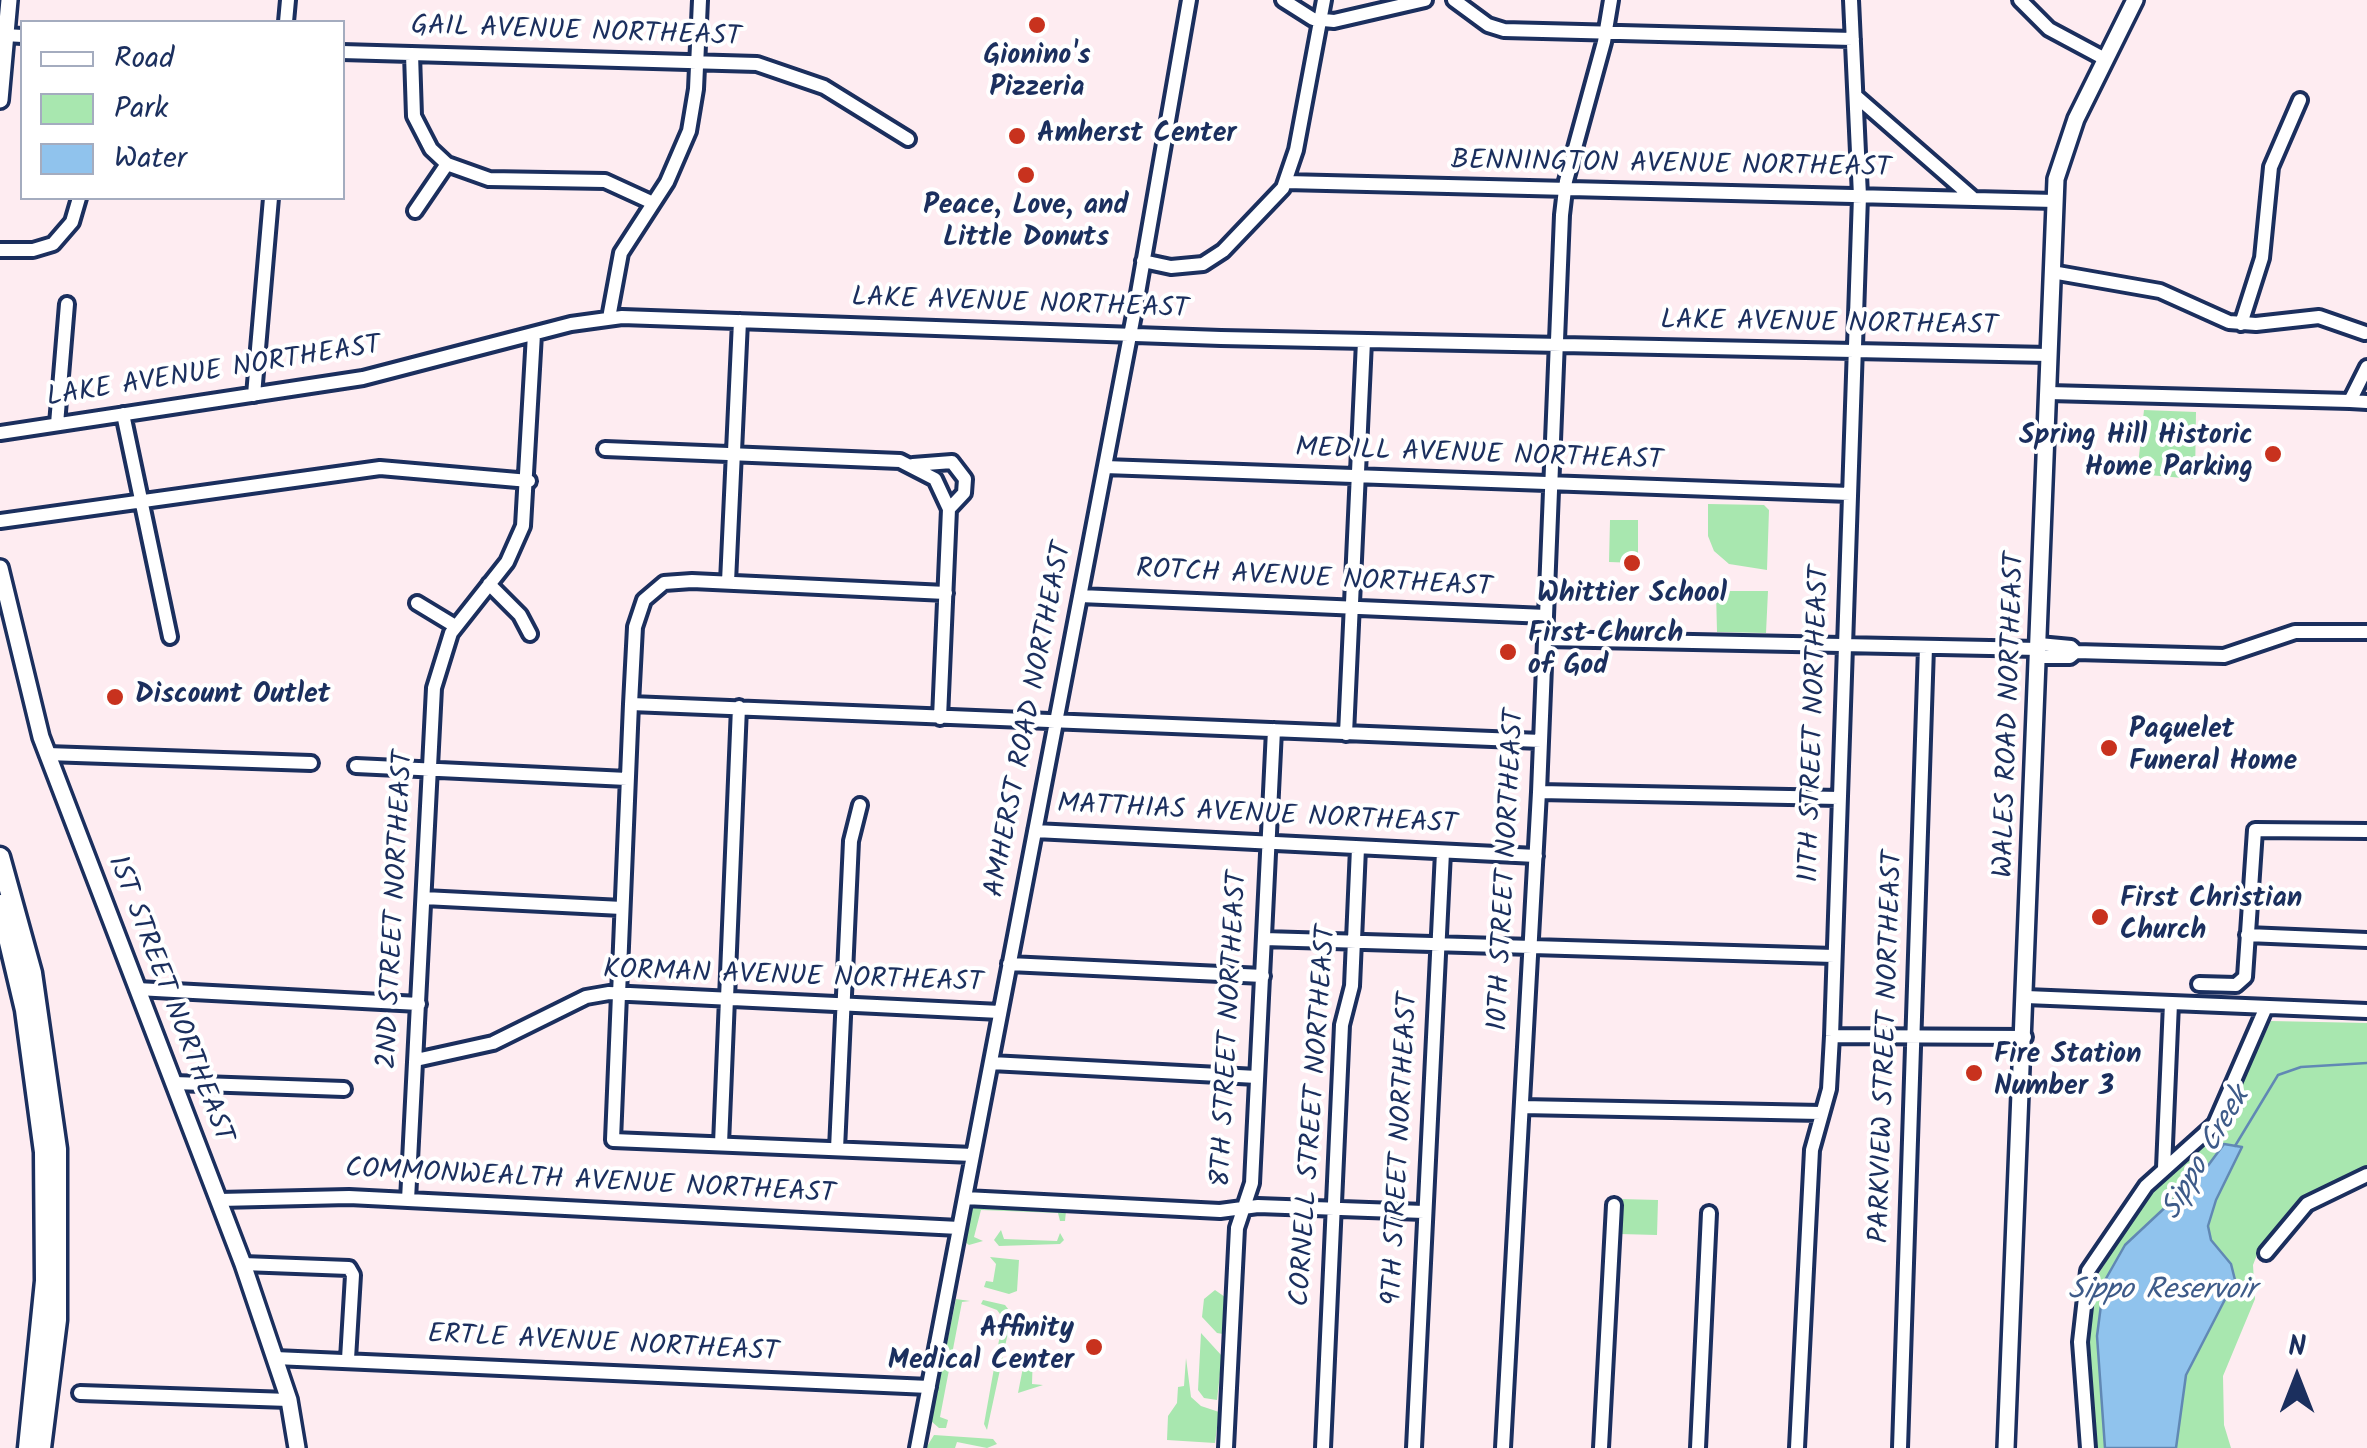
<!DOCTYPE html>
<style>
body{margin:0}
#map{position:relative;width:2367px;height:1448px;overflow:hidden;background:#feecf1;font-family:Kalam,sans-serif}
canvas{display:block}
.legend{position:absolute;left:20px;top:20px;width:325px;height:180px;box-sizing:border-box;background:#fff;border:2px solid #a4acbf;margin:0;padding:12px 18px;list-style:none;font-size:30px;color:#1b2f5e}
.legend li{display:flex;align-items:center;gap:20px;height:50px}
.legend b{width:50px;border:2px solid #a4acbf}
.north{position:absolute;left:2247px;top:1328px;width:100px;height:100px;-webkit-text-stroke:8px #fff;paint-order:stroke;rotate:0deg;font-size:28px;font-weight:700;line-height:40px;text-align:center;color:#1b2f5e}
.north::after{content:'';display:block;margin:auto;width:35px;height:45px;background:#1b2f5e;clip-path:polygon(50% 0,100% 100%,50% 72%,0 100%)}
</style>
<div id="map">
<canvas width="2367" height="1448"></canvas>
<ul class="legend">
<li><b style="height:12px;background:#fff"></b>Road</li>
<li><b style="height:28px;background:#a8e7af"></b>Park</li>
<li><b style="height:28px;background:#90c3ed"></b>Water</li>
</ul>
<div class="north">N</div>
</div>
<script>
const g = document.querySelector('canvas').getContext('2d');
g.lineJoin = 'round';
function fillPath(path, color) {
  g.fillStyle = color;
  g.fill(path, 'evenodd');
}
function toPath(rows) {
  const path = new Path2D();
  for (const r of rows) {
    path.moveTo(r[0], r[1]);
    for (let i = 2; i < r.length; i += 2) path.lineTo(r[i], r[i + 1]);
  }
  return path;
}
function stroke(path, color, width, dash) {
  g.strokeStyle = color;
  g.lineWidth = width;
  g.lineCap = dash ? 'butt' : 'round';
  g.setLineDash(dash || []);
  g.stroke(path);
}
function drawText(font, color, halo, rows, align = 'center') {
  g.font = font + ' Kalam,sans-serif';
  g.lineWidth = 8;
  g.setLineDash([]);
  g.textBaseline = 'middle';
  g.strokeStyle = halo;
  g.fillStyle = color;
  for (const [text, x, y, turn = 0] of rows) {
    g.save();
    g.translate(x, y);
    g.rotate((+turn || 0) * Math.PI / 180);
    g.textAlign = isNaN(turn) ? turn : align;
    if (halo) g.strokeText(text, 0, 0);
    g.fillText(text, 0, 0);
    g.restore();
  }
}
const green = toPath([
 [2144,410,2196,412,2195,479,2137,474],
 [1708,504,1764,505,1769,510,1767,570,1729,564,1714,551,1708,536],
 [1610,520,1638,520,1638,563,1609,562],
 [1716,591,1768,591,1766,633,1717,632],
 [2271,1021,2367,1023,2367,1173,2315,1191,2260,1247,2253,1265,2255,1299,2223,1376,2224,1425,2231,1448,2092,1448,2084,1345,2087,1293,2146,1196,2219,1132],
 [1620,1199,1658,1200,1657,1235,1620,1234],
 [973,1206,1066,1211,1065,1221,1060,1221,1058,1213,981,1210,974,1237,983,1241,969,1245,965,1242],
 [1001,1230,1004,1239,1057,1241,1060,1233,1064,1240,1060,1244,999,1246,994,1240],
 [990,1257,1019,1260,1017,1291,1009,1294,984,1287,986,1281,993,1282,996,1264],
 [1215,1290,1225,1297,1223,1334,1217,1333,1202,1317,1204,1299],
 [956,1299,970,1301,962,1302,940,1417,948,1420,946,1428,939,1428,931,1421],
 [983,1300,1005,1305,1012,1314,987,1430,984,1424,1003,1318,997,1310,981,1304],
 [1201,1333,1222,1356,1217,1400,1204,1398,1198,1390],
 [1026,1352,1033,1352,1032,1384,1043,1385,1018,1393],
 [1186,1358,1191,1397,1201,1406,1219,1412,1215,1443,1167,1440,1168,1416,1177,1403,1178,1387,1184,1386],
 [934,1435,993,1439,997,1444,987,1448,957,1442,955,1448,926,1448]
]);
const water = toPath([
 [2224,1144,2242,1147,2216,1200,2208,1226,2211,1240,2231,1264,2235,1280,2186,1375,2176,1448,2105,1448,2097,1336,2104,1282,2125,1245,2204,1171,2224,1144]
]);
const stream = toPath([
 [2235,1146,2278,1075,2301,1067,2367,1063]
]);
const minor = toPath([
 [1283,0,1313,19,1334,21,1425,0],
 [1454,0,1488,25,1504,30,1853,39],
 [2020,0,2049,29,2105,59],
 [286,22,288,0],
 [5,35,22,36],
 [342,52,757,64,824,87,908,139],
 [412,54,414,116,431,149,447,164,489,179,605,181,653,203],
 [1857,97,1974,199],
 [1286,182,2055,201],
 [415,211,447,164],
 [0,250,33,250,53,244,72,222,79,198],
 [1143,261,1171,267,1203,264,1223,251,1283,188,1296,150,1324,0],
 [2052,272,2160,291,2229,322,2256,324,2319,317,2365,333],
 [609,318,621,253,667,182,689,131,696,89,700,0],
 [2241,324,2262,258,2271,167,2300,100],
 [2049,393,2350,401,2367,367],
 [254,395,271,198],
 [2350,401,2367,402],
 [123,414,170,637],
 [57,424,67,304],
 [0,433,363,378,571,324,622,317,1221,338,2049,355],
 [605,449,900,461,935,479,949,509],
 [913,465,952,462,965,479,964,493,949,509,940,718],
 [1105,467,1850,494],
 [0,521,380,468,529,481],
 [728,582,740,321],
 [489,584,520,615,530,634],
 [946,593,692,581,664,583,644,600,635,627,631,704,613,1140,973,1155],
 [1080,596,1546,616],
 [417,603,455,626],
 [1545,639,2039,649],
 [2039,644,2071,647,2076,652,2224,656,2295,632,2367,632],
 [2039,657,2070,657,2076,652],
 [631,704,1541,741],
 [1346,734,1364,341],
 [47,754,311,763],
 [356,766,627,779],
 [1539,792,1839,798],
 [1035,831,1536,856],
 [424,898,622,908],
 [2247,935,2367,940],
 [1264,939,1834,956],
 [1009,964,1263,976],
 [2199,984,2236,985,2245,977,2255,830,2367,831],
 [137,989,419,1004],
 [2026,997,2367,1011],
 [1832,1036,2025,1037],
 [416,1060,493,1043,586,997,609,993,1000,1012],
 [991,1063,1257,1077],
 [174,1083,344,1089],
 [1522,1107,1821,1113],
 [721,1144,739,707],
 [837,1149,851,841,860,805],
 [2164,1168,2171,1003],
 [965,1198,1220,1211,1258,1206,1424,1212],
 [219,1200,349,1197,959,1228],
 [408,1200,434,688,451,633,507,562,523,526,534,334],
 [2266,1253,2307,1204,2367,1175],
 [243,1264,349,1268,353,1275,348,1359],
 [275,1358,929,1387],
 [80,1393,289,1400],
 [917,1448,1137,299,1189,0],
 [1226,1448,1237,1228,1252,1183,1274,730],
 [1323,1448,1342,1025,1352,986,1358,848],
 [1414,1448,1443,852],
 [1503,1448,1539,792,1562,215,1566,181,1604,42,1611,0],
 [1601,1448,1614,1205],
 [1698,1448,1709,1213],
 [1797,1448,1812,1150,1829,1089,1832,1036,1860,196,1851,0],
 [1900,1448,1926,647],
 [2088,1448,2080,1342,2088,1271,2146,1186,2215,1124,2266,1007]
]);
const major = toPath([
 [0,100,9,0],
 [0,568,41,737,243,1264,289,1400,297,1448],
 [2006,1448,2056,179,2076,119,2135,0]
]);
const highway = toPath([
 [0,857,32,973,57,1149,57,1320,41,1448],
 [0,904,25,1010,44,1152,45,1281,28,1448]
]);
const markers = [
 [1037,25,10,"#c8321e"],
 [1017,136,10,"#c8321e"],
 [1026,175,10,"#c8321e"],
 [2273,454,10,"#c8321e"],
 [1632,563,10,"#c8321e"],
 [1508,652,10,"#c8321e"],
 [115,697,10,"#c8321e"],
 [2109,748,10,"#c8321e"],
 [2100,917,10,"#c8321e"],
 [1974,1073,10,"#c8321e"],
 [1094,1347,10,"#c8321e"]
];
const streetNames = [
 ["GAIL AVENUE NORTHEAST",576,34,2],
 ["BENNINGTON AVENUE NORTHEAST",1671,167,1],
 ["LAKE AVENUE NORTHEAST",1020,306,2],
 ["LAKE AVENUE NORTHEAST",1829,326,1],
 ["LAKE AVENUE NORTHEAST",214,374,-9],
 ["MEDILL AVENUE NORTHEAST",1479,457,2],
 ["ROTCH AVENUE NORTHEAST",1314,581,3],
 ["WALES ROAD NORTHEAST",2012,715,-88],
 ["AMHERST ROAD NORTHEAST",1031,720,-79],
 ["11TH STREET NORTHEAST",1817,724,-88],
 ["MATTHIAS AVENUE NORTHEAST",1257,817,3],
 ["10TH STREET NORTHEAST",1509,870,-87],
 ["2ND STREET NORTHEAST",398,910,-87],
 ["KORMAN AVENUE NORTHEAST",793,979,2],
 ["1ST STREET NORTHEAST",168,1000,69],
 ["8TH STREET NORTHEAST",1232,1029,-87],
 ["PARKVIEW STREET NORTHEAST",1889,1047,-88],
 ["CORNELL STREET NORTHEAST",1316,1116,-86],
 ["9TH STREET NORTHEAST",1403,1149,-87],
 ["COMMONWEALTH AVENUE NORTHEAST",590,1184,3],
 ["ERTLE AVENUE NORTHEAST",603,1346,3]
];
const poiNames = [
 ["Gionino's",1037,58,"center"],
 ["Pizzeria",1037,90,"center"],
 ["Amherst Center",1037,136],
 ["Peace, Love, and",1026,208,"center"],
 ["Little Donuts",1026,240,"center"],
 ["Spring Hill Historic",2253,438,"right"],
 ["Home Parking",2253,470,"right"],
 ["Whittier School",1632,596,"center"],
 ["First Church",1528,636],
 ["of God",1528,668],
 ["Discount Outlet",135,697],
 ["Paquelet",2129,732],
 ["Funeral Home",2129,764],
 ["First Christian",2120,901],
 ["Church",2120,933],
 ["Fire Station",1994,1057],
 ["Number 3",1994,1089],
 ["Affinity",1074,1331,"right"],
 ["Medical Center",1074,1363,"right"]
];
const waterNames = [
 ["Sippo Creek",2208,1155,-60],
 ["Sippo Reservoir",2162,1293]
];
fillPath(green, '#a8e7af');
fillPath(water, '#90c3ed');
stroke(water, '#6188b4', 2.5);
stroke(stream, '#6188b4', 2.5);
stroke(minor, '#1b2f5e', 20);
stroke(major, '#1b2f5e', 22);
stroke(highway, '#1b2f5e', 25);
stroke(minor, '#fff', 12);
stroke(major, '#fff', 15);
stroke(highway, '#fff', 18);
for (const [x, y, r, color] of markers) {
  const dot = new Path2D();
  dot.arc(x, y, r, 0, 2 * Math.PI);
  g.fillStyle = color;
  g.fill(dot);
  stroke(dot, '#fff', 4);
}
drawText('28px', '#1b2f5e', '#fff', streetNames);
drawText('bold 28px', '#1b2f5e', '#fff', poiNames, 'left');
drawText('italic 30px', '#3e5b89', '#fff', waterNames);
</script>
